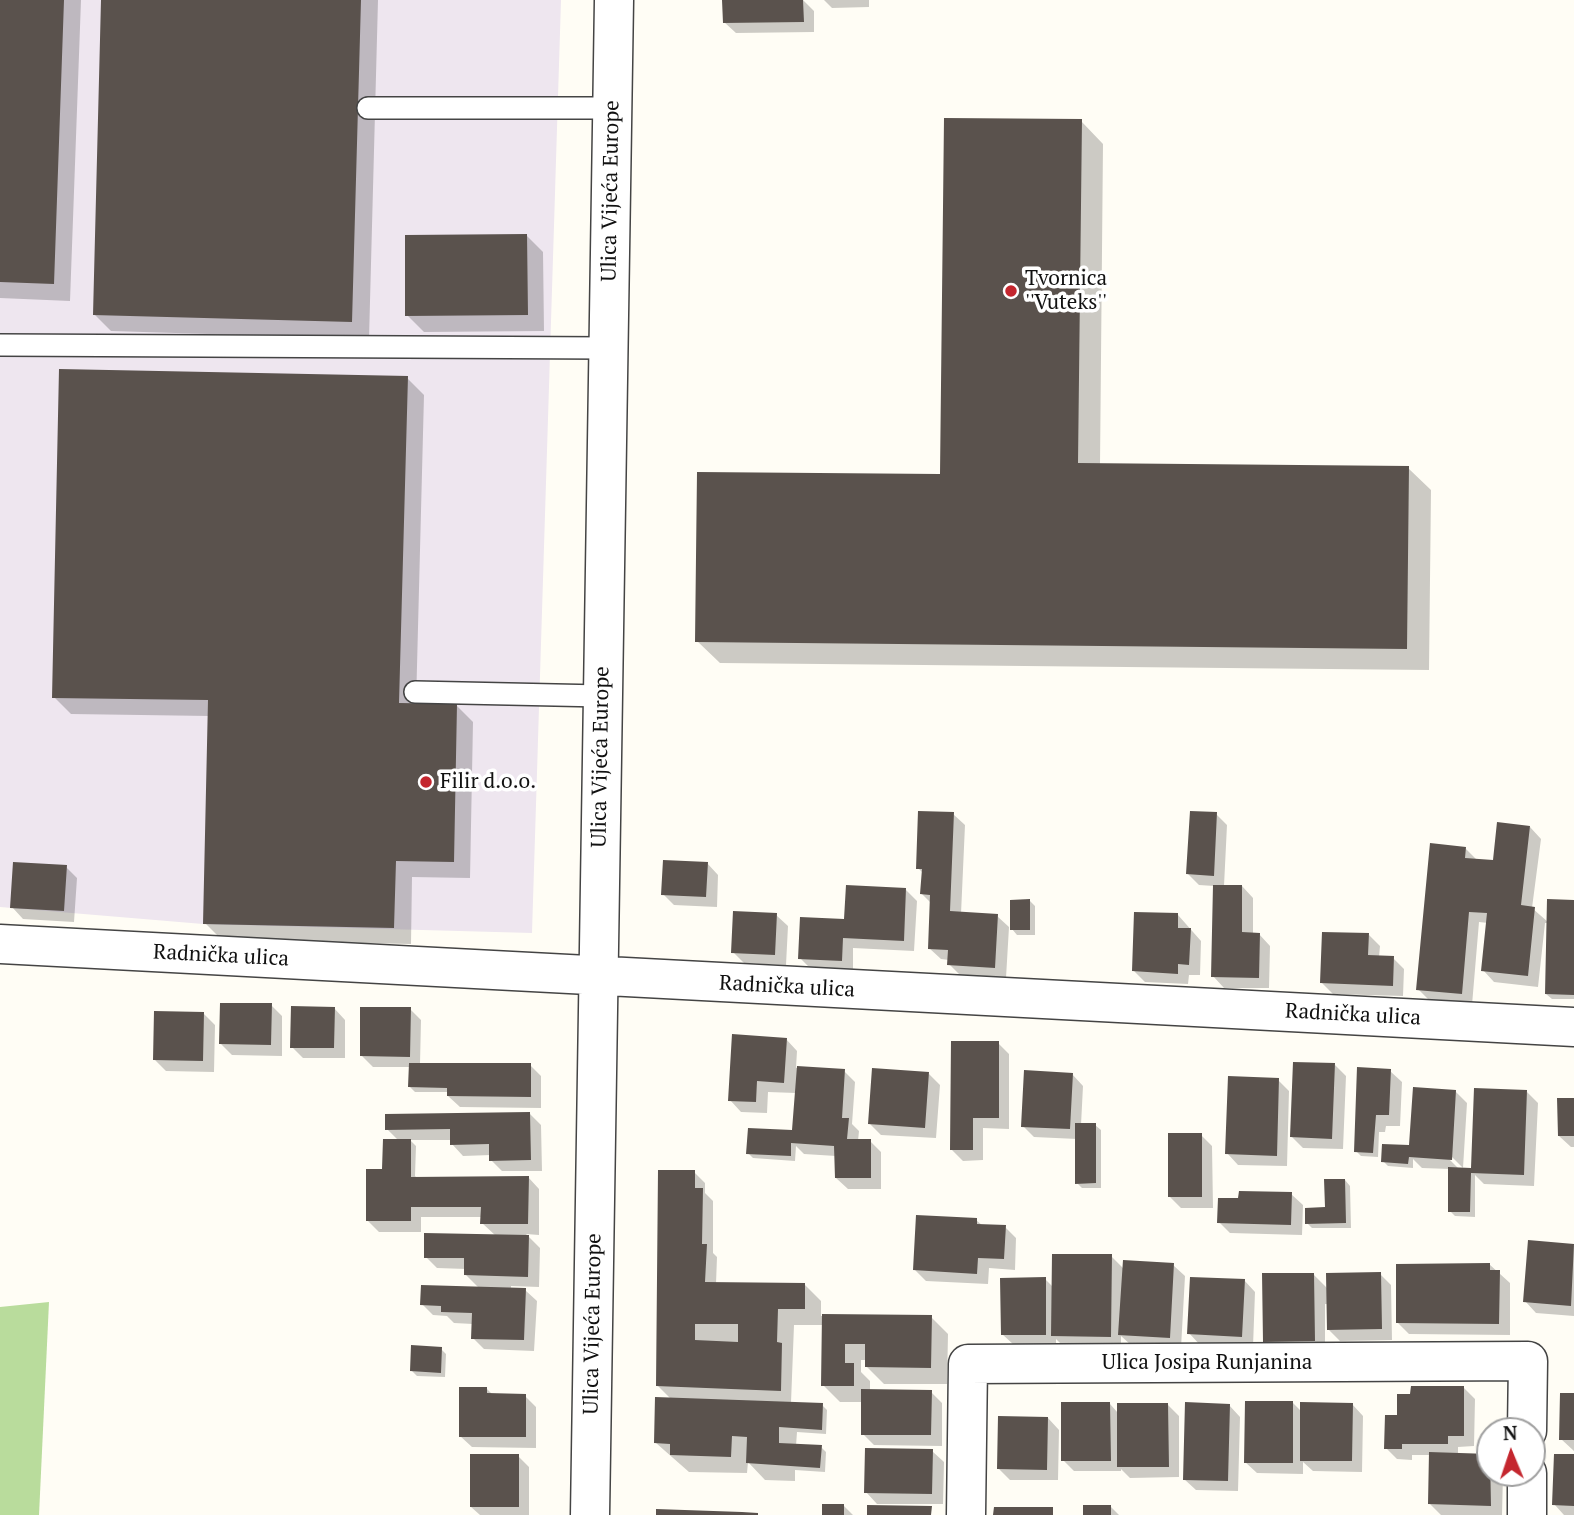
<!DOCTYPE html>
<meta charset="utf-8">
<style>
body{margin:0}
#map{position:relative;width:1574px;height:1515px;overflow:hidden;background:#fffdf5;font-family:"PT Serif",serif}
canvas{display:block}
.north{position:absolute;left:1476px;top:1417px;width:70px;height:70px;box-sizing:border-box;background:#fff;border:2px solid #a0a0a0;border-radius:50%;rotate:358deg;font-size:19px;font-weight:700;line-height:28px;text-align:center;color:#111}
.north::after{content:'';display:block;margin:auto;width:24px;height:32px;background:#c4262e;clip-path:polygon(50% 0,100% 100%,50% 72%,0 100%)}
</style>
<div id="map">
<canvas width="1574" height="1515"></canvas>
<div class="north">N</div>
</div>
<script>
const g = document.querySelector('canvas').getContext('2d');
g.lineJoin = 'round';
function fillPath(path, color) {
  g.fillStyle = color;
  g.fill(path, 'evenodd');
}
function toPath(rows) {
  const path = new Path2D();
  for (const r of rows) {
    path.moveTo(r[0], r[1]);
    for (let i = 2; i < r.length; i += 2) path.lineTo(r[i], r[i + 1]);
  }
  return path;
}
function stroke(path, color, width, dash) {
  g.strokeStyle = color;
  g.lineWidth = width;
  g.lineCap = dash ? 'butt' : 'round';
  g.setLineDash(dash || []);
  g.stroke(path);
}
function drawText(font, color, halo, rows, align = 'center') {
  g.font = font + ' "PT Serif",serif';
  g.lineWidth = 7;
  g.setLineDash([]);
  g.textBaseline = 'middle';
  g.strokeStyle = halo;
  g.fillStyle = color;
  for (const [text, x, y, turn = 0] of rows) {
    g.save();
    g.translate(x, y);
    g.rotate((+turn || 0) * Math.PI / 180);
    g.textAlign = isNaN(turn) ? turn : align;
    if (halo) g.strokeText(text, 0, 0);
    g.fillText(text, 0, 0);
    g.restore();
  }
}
const industrial = toPath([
 [0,0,561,0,532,933,203,924,0,907]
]);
const forest = toPath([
 [49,1302,39,1515,0,1515,0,1307]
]);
const shadow = toPath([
 [0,0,81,0,70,301,0,298],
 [103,0,378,0,369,339,111,331,94,314],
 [803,0,814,11,814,32,736,33,724,22],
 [824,0,869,0,869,7,832,8],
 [1081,121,1103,144,1100,465,1408,468,1431,490,1429,670,720,663,697,641,942,476],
 [526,235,543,252,544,331,424,332,407,315],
 [407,378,424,395,416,705,456,705,473,722,470,878,412,877,411,944,222,940,205,923,210,716,71,714,54,697],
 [953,814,965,825,961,914,997,916,1009,927,1006,978,960,975,949,964,949,960,941,959,929,948,932,904,922,894,923,873,918,868],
 [1216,814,1227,825,1224,886,1242,886,1253,898,1253,934,1259,934,1270,946,1269,988,1224,988,1213,976,1214,886,1199,885,1188,874],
 [1530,827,1541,839,1532,908,1548,922,1574,903,1574,999,1552,999,1546,994,1548,923,1545,923,1538,987,1494,982,1483,970,1488,923,1479,922,1472,1005,1429,1000,1418,989,1465,848,1476,859,1494,862],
 [707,863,718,875,717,907,674,905,663,894],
 [66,867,77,878,74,922,23,919,12,907],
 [906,890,917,901,914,951,853,948,853,971,811,969,800,958,845,921],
 [1030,901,1035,906,1035,935,1017,935,1012,929],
 [776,915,788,926,786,965,744,963,733,952],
 [1178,915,1201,941,1200,975,1189,975,1188,984,1145,982,1134,971],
 [1369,935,1380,946,1379,957,1393,958,1404,969,1403,996,1333,994,1322,983],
 [271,1005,282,1016,282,1056,232,1055,221,1044],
 [334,1008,345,1020,345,1058,303,1058,292,1047],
 [410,1009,421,1020,420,1064,530,1065,541,1076,541,1108,460,1107,448,1096,448,1092,415,1092,410,1087,410,1067,373,1067,362,1056],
 [203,1013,215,1025,214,1072,166,1071,155,1060],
 [786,1039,797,1051,796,1068,844,1071,855,1082,852,1124,859,1131,858,1141,870,1141,881,1152,881,1189,848,1189,836,1178,836,1156,804,1154,796,1146,795,1161,753,1158,748,1153,794,1134,796,1093,768,1092,767,1113,741,1112,730,1100],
 [998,1043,1009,1054,1009,1129,983,1128,983,1160,963,1161,952,1150],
 [1335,1065,1346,1076,1343,1149,1303,1148,1292,1137],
 [1390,1071,1402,1082,1400,1126,1386,1126,1385,1132,1379,1132,1378,1157,1361,1156,1356,1151],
 [929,1074,940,1085,936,1138,881,1135,870,1124],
 [1072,1074,1083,1086,1081,1125,1095,1125,1101,1130,1101,1188,1082,1188,1077,1183,1077,1139,1034,1137,1023,1126],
 [1278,1080,1289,1091,1287,1166,1238,1165,1227,1153],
 [1455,1091,1467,1103,1463,1168,1447,1152,1445,1155,1459,1169,1473,1172,1527,1092,1538,1103,1534,1186,1484,1184,1475,1175,1475,1217,1455,1216,1450,1211,1450,1169,1422,1168,1413,1159,1413,1168,1388,1166,1383,1161,1411,1147],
 [1574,1100,1574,1147,1571,1147,1559,1136],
 [530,1114,541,1125,542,1171,502,1171,491,1160,491,1155,463,1156,452,1144,452,1140,410,1140,416,1146,415,1176,418,1179,528,1177,539,1189,539,1235,526,1234,540,1248,539,1287,511,1286,511,1290,525,1290,537,1301,534,1351,484,1349,473,1338,473,1324,454,1323,447,1316,433,1315,422,1304,480,1289,465,1274,466,1269,437,1268,426,1257,496,1236,482,1223,482,1217,421,1217,421,1232,379,1232,368,1221,399,1141,387,1129],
 [1201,1135,1212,1146,1213,1208,1181,1208,1170,1197],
 [694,1172,705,1183,705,1193,713,1201,713,1253,717,1257,716,1284,804,1284,821,1301,821,1316,931,1317,948,1334,947,1384,884,1384,867,1367,867,1360,861,1360,861,1372,870,1381,870,1391,931,1392,942,1403,942,1446,874,1445,863,1434,863,1402,840,1402,823,1385,824,1325,794,1325,791,1403,822,1405,827,1410,826,1434,797,1432,796,1446,821,1447,826,1452,825,1472,795,1470,795,1481,765,1480,748,1462,747,1473,689,1472,656,1443,671,1399,658,1386],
 [1345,1180,1350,1186,1351,1228,1312,1228,1307,1223,1327,1209],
 [1291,1194,1303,1205,1302,1235,1230,1233,1219,1222],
 [976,1220,983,1226,1005,1227,1016,1238,1015,1270,989,1268,988,1284,926,1281,915,1270],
 [1530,1242,1574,1246,1574,1316,1536,1313,1525,1301],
 [1111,1256,1124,1269,1173,1265,1185,1276,1181,1348,1131,1345,1121,1336,1121,1347,1064,1347,1056,1339,1056,1345,1014,1345,1002,1334,1045,1279,1053,1287],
 [1489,1264,1510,1283,1510,1335,1409,1334,1398,1323],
 [1380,1274,1391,1285,1392,1340,1340,1341,1329,1330,1328,1304,1325,1304,1325,1351,1276,1352,1265,1341,1314,1275,1328,1289],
 [1244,1280,1255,1292,1253,1347,1200,1345,1189,1333],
 [441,1349,446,1354,445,1377,417,1376,412,1371],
 [1464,1388,1475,1399,1474,1446,1458,1447,1458,1455,1490,1473,1503,1473,1502,1515,1441,1515,1430,1504,1431,1455,1412,1455,1412,1460,1397,1459,1386,1448,1399,1416],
 [487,1389,493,1395,525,1396,536,1407,536,1448,472,1447,460,1436],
 [1574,1395,1574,1451,1561,1439],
 [1293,1403,1302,1412,1352,1404,1363,1416,1362,1472,1313,1471,1303,1462,1303,1474,1257,1473,1245,1462],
 [1110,1404,1118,1413,1168,1405,1179,1416,1179,1477,1130,1478,1121,1469,1121,1471,1074,1471,1063,1460],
 [1229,1405,1240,1417,1238,1491,1196,1490,1184,1479],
 [1048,1418,1059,1430,1058,1480,1010,1480,999,1469],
 [932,1451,944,1462,943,1504,877,1504,866,1492],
 [518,1456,529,1467,529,1515,480,1515,471,1507],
 [1574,1456,1574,1515,1564,1515,1554,1504],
 [844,1506,853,1515,824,1515],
 [1111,1507,1119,1515,1085,1515]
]);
const building = toPath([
 [0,0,64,0,54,284,0,282],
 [101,0,361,0,352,322,93,315],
 [722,0,803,0,804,22,723,23],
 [944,118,1082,119,1078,463,1409,466,1407,649,695,642,697,472,940,474],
 [527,234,528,315,405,316,405,235],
 [59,369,408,376,399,703,457,704,454,862,396,861,394,928,203,924,208,700,52,698],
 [918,811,954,812,950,911,998,914,995,968,947,965,948,950,928,949,930,895,920,894,922,869,916,869],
 [1190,811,1217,812,1214,876,1186,874],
 [1497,822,1530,826,1521,905,1535,907,1528,976,1481,971,1487,913,1469,912,1462,994,1416,990,1430,843,1466,847,1465,858,1493,860],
 [663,860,708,862,706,897,661,895],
 [13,862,67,865,64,911,10,908],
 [846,885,906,888,904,941,843,938,842,961,798,959,800,917,844,919],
 [1213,885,1242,885,1242,932,1260,933,1259,978,1211,977],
 [1030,899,1030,930,1010,930,1010,900],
 [1547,899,1574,900,1574,995,1545,994],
 [733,911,777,913,775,955,731,953],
 [1134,912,1178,913,1178,928,1191,928,1189,965,1178,964,1178,974,1132,971],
 [1322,932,1369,933,1368,955,1394,956,1393,986,1320,983],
 [220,1003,272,1003,271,1045,219,1044],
 [291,1006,335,1007,334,1048,290,1048],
 [360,1007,411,1007,410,1057,360,1056],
 [154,1011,204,1012,203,1061,153,1060],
 [732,1034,787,1038,784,1083,757,1081,756,1102,728,1101],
 [951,1041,999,1041,999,1118,973,1118,973,1150,950,1150],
 [1293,1062,1335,1063,1332,1139,1290,1137],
 [409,1063,531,1063,531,1097,447,1096,447,1088,408,1087],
 [797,1066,845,1069,842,1118,849,1118,847,1139,871,1139,871,1178,835,1178,834,1146,791,1143,791,1156,746,1154,748,1128,792,1130],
 [1357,1067,1391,1069,1389,1115,1376,1115,1373,1153,1354,1152],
 [872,1068,929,1072,925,1128,868,1124],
 [1024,1070,1073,1073,1070,1129,1021,1127],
 [1228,1076,1279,1078,1277,1156,1225,1154],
 [1413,1087,1456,1090,1452,1160,1409,1157,1408,1164,1381,1162,1382,1144,1409,1145],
 [1474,1088,1527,1090,1524,1175,1471,1173,1470,1212,1448,1212,1448,1167,1471,1168],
 [1557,1098,1574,1098,1574,1136,1558,1136],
 [530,1112,531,1160,489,1161,489,1144,450,1145,450,1129,385,1130,385,1114],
 [1075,1123,1096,1123,1096,1183,1075,1184],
 [1168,1133,1202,1133,1202,1197,1168,1197],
 [383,1139,411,1139,411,1177,529,1176,528,1224,480,1224,481,1207,411,1207,411,1221,366,1221,366,1169,382,1169],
 [658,1170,695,1170,695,1188,703,1188,702,1244,707,1244,705,1282,805,1283,805,1309,778,1309,777,1342,782,1343,781,1391,656,1386],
 [695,1324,738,1324,738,1342,695,1340],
 [1324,1179,1345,1179,1346,1223,1305,1224,1305,1208,1325,1207],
 [1239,1191,1292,1192,1291,1225,1217,1223,1218,1198,1238,1198],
 [916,1215,977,1218,977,1224,1006,1225,1004,1259,978,1258,977,1274,913,1270],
 [424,1233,529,1235,528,1277,464,1275,464,1258,424,1258],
 [1528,1240,1574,1244,1571,1306,1523,1302],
 [1052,1254,1112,1254,1111,1337,1051,1336],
 [1123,1260,1174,1263,1170,1338,1118,1335],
 [1490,1263,1490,1270,1500,1270,1499,1324,1396,1323,1396,1264],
 [1381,1272,1382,1329,1327,1330,1326,1273],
 [1262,1273,1314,1273,1315,1341,1263,1342],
 [1046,1277,1046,1335,1001,1335,1000,1278],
 [1190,1277,1245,1279,1242,1337,1187,1334],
 [421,1285,526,1288,524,1340,471,1339,472,1313,441,1312,441,1306,420,1305],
 [822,1314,932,1315,931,1368,865,1367,865,1344,845,1344,845,1363,854,1363,854,1386,821,1386],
 [411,1345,442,1347,441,1373,410,1371],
 [1411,1386,1464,1386,1464,1436,1448,1436,1448,1444,1402,1444,1402,1449,1384,1449,1385,1415,1397,1415,1397,1394,1410,1394],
 [459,1387,487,1387,487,1393,526,1394,526,1437,459,1437],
 [861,1389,932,1390,931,1435,861,1435],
 [1560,1393,1574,1393,1574,1440,1559,1440],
 [655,1397,823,1403,822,1430,779,1427,779,1443,822,1445,820,1468,746,1463,747,1437,732,1436,731,1457,670,1455,670,1444,654,1443],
 [1245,1401,1293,1401,1293,1463,1244,1463],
 [1061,1402,1110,1402,1111,1461,1061,1461],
 [1185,1402,1230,1404,1228,1481,1183,1480],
 [1300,1402,1353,1403,1352,1461,1300,1461],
 [1117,1403,1168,1403,1169,1467,1117,1467],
 [998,1416,1048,1417,1047,1470,997,1469],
 [865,1448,933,1449,932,1494,864,1493],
 [1429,1452,1490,1454,1491,1506,1428,1504],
 [470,1454,519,1454,519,1507,470,1507],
 [1554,1454,1574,1454,1574,1506,1552,1505],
 [822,1504,844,1504,844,1515,822,1515],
 [867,1505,932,1506,931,1515,867,1515],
 [1083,1505,1111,1505,1111,1515,1083,1515],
 [994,1507,1053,1507,1053,1515,993,1515],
 [656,1509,742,1512,758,1513,758,1515,656,1515]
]);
const lane = toPath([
 [368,108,612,108],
 [0,345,608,348],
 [415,692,602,696]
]);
const street = toPath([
 [0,944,1574,1027],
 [590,1515,614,0],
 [966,1515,968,1364,1528,1361,1527,1431],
 [1527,1515,1527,1473]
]);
const markers = [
 [1011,291,7,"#c4262e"],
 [426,782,7,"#c4262e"]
];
const streetNames = [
 ["Ulica Vijeća Europe",611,191,-89],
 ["Ulica Vijeća Europe",601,757,-89],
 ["Radnička ulica",221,956,3],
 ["Radnička ulica",787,987,3],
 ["Radnička ulica",1353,1015,3],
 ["Ulica Vijeća Europe",593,1324,-89],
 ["Ulica Josipa Runjanina",1207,1363]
];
const poiNames = [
 ["Tvornica",1025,279],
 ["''Vuteks''",1025,303],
 ["Filir d.o.o.",440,782]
];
fillPath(industrial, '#eee6ef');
fillPath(forest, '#b9dc9c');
fillPath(shadow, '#0003');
fillPath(building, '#5a524d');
stroke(lane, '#444', 24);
stroke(street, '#444', 41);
stroke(lane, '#fff', 21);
stroke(street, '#fff', 38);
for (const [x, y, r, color] of markers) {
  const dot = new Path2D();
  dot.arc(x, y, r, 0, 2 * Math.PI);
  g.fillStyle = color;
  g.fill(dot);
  stroke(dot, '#fff', 2.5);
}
drawText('21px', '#111', '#fff', streetNames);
drawText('21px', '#111', '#fff', poiNames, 'left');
</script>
